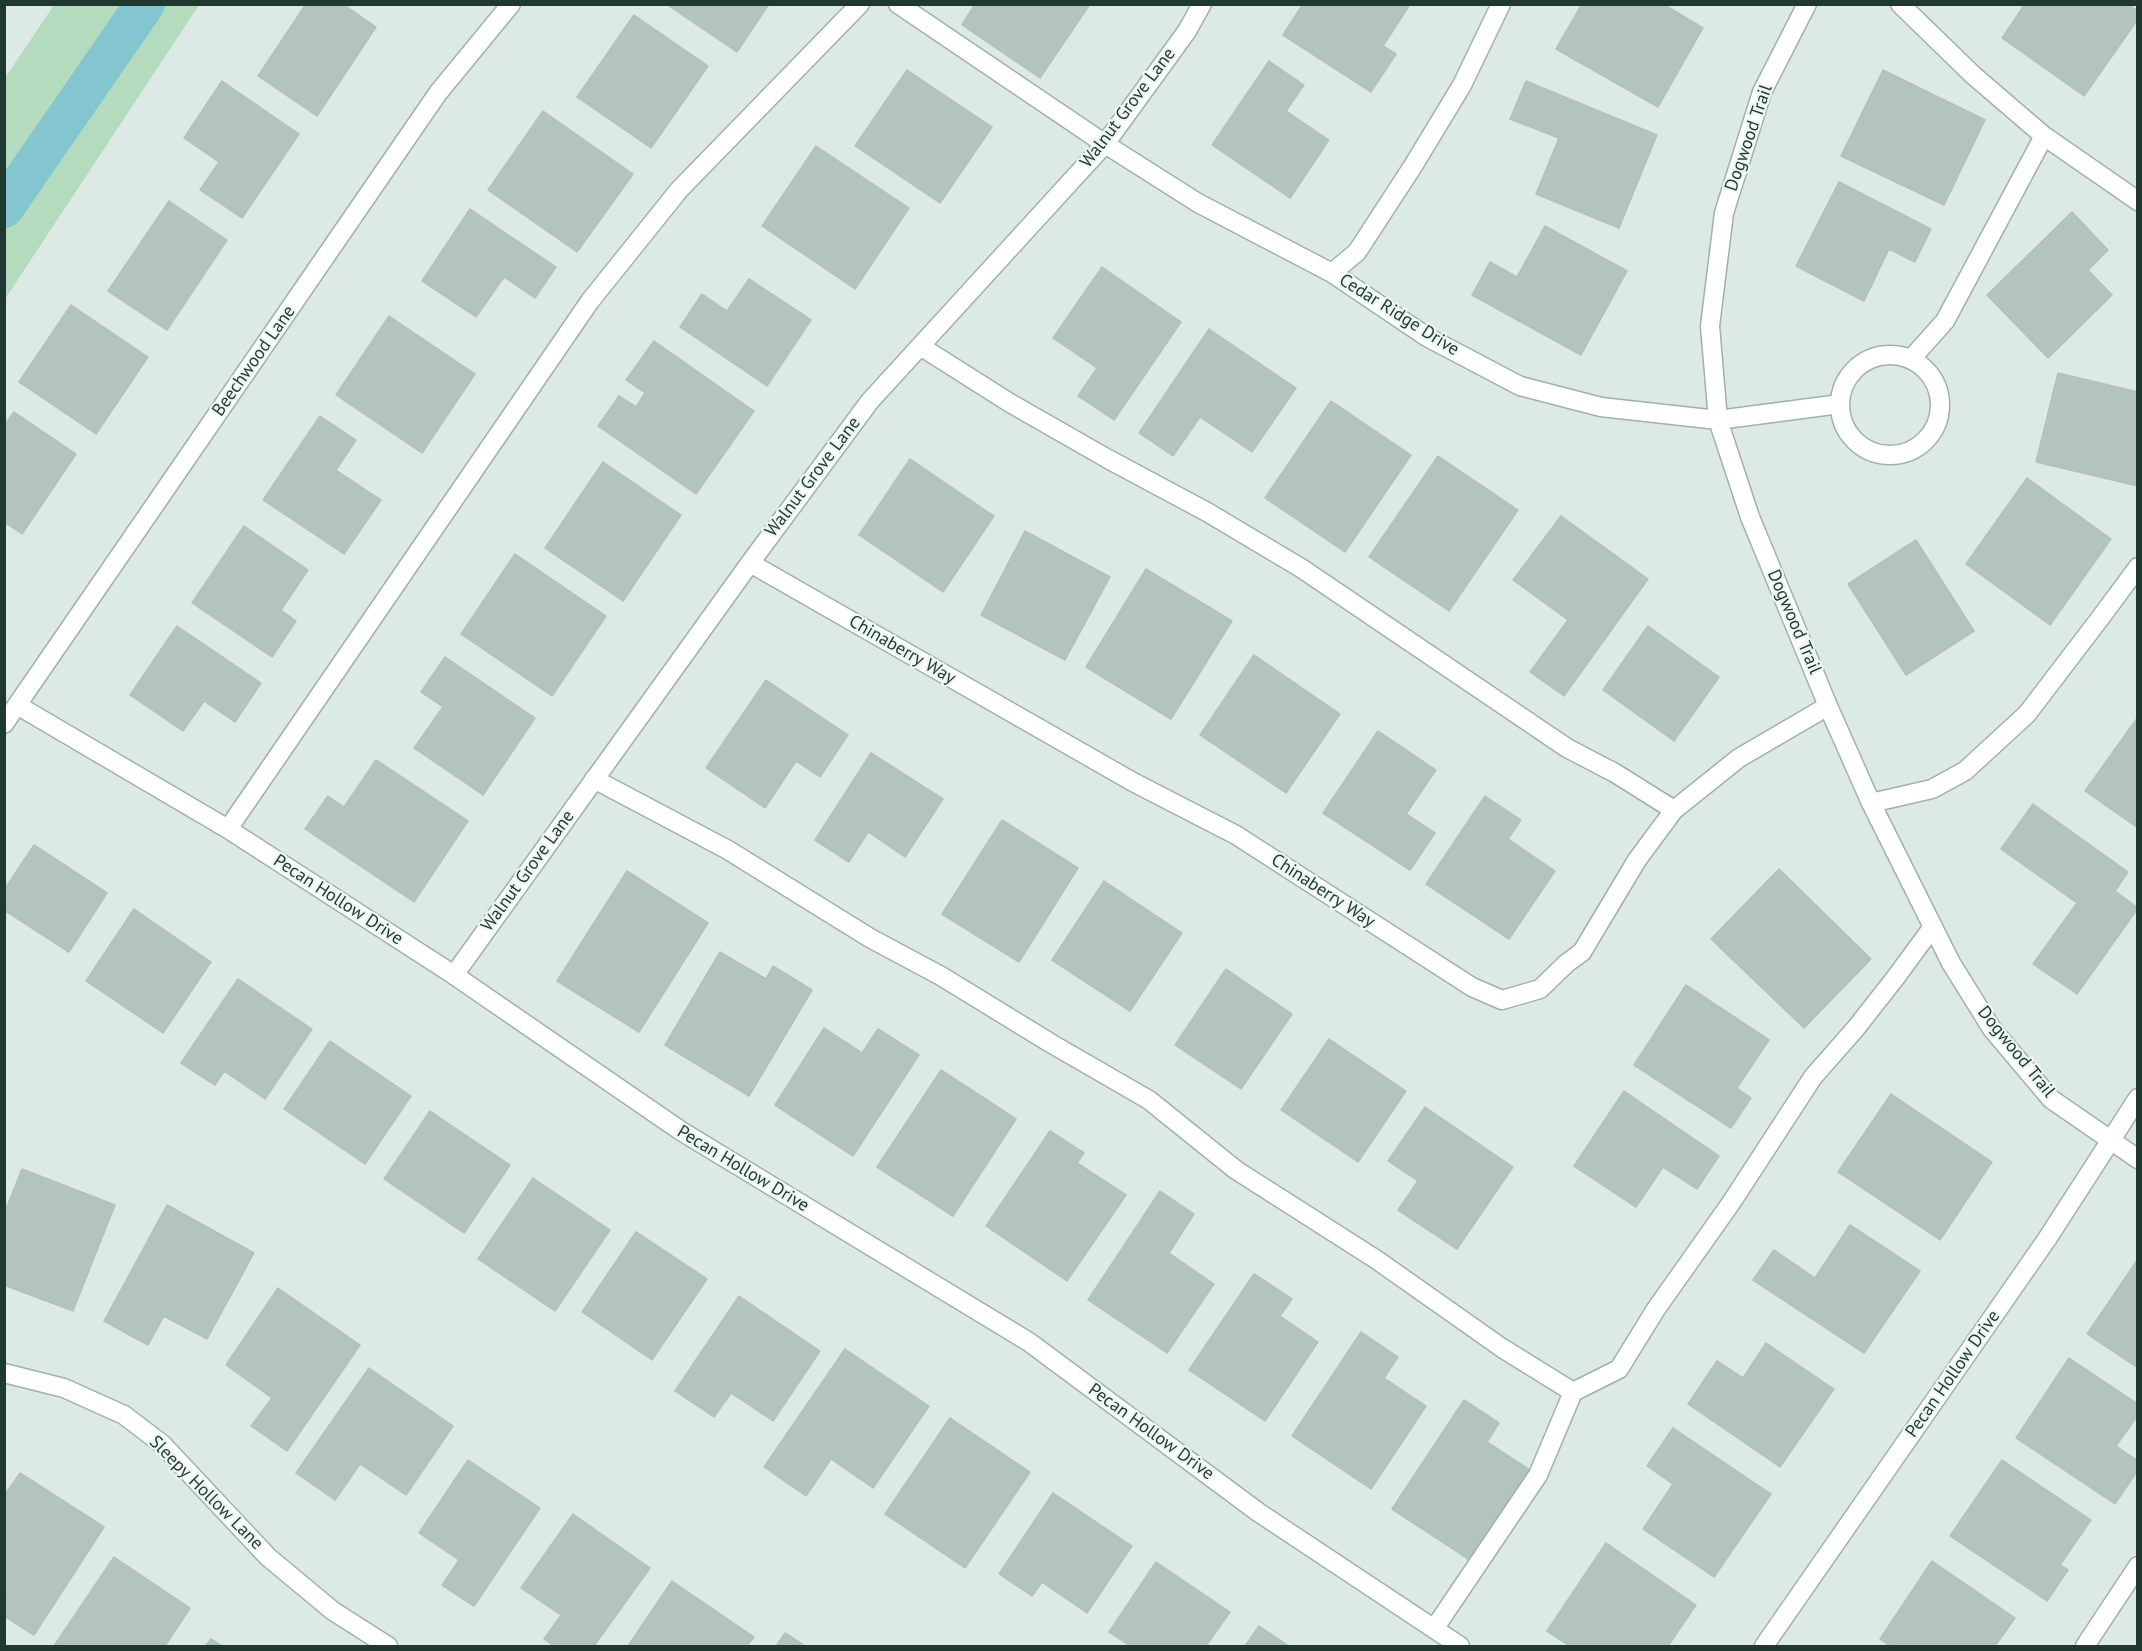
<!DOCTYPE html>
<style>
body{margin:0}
#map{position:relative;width:2142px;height:1651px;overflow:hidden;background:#dde9e4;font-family:"PT Sans",sans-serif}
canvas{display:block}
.frame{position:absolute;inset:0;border:6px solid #1f3931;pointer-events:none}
</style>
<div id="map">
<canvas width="2142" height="1651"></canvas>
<div class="frame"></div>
</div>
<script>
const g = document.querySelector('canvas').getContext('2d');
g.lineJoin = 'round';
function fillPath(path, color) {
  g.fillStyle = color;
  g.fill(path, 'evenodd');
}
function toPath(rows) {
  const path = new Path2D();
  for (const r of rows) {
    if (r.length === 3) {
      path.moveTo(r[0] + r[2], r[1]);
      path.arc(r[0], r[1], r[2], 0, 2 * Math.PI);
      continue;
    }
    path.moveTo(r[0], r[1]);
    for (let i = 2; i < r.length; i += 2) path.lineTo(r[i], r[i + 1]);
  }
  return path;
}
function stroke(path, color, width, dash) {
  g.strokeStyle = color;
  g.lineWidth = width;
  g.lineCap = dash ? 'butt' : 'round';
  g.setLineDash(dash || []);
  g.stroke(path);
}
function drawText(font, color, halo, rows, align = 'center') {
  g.font = font + ' "PT Sans",sans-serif';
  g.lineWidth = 4.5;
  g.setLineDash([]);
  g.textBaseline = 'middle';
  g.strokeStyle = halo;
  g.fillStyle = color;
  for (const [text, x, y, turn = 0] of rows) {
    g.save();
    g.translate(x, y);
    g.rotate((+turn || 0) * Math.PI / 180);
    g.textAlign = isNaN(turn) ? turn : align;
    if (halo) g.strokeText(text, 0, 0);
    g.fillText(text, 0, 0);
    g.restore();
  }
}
const green = toPath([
 [54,5,199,5,5,299,5,78]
]);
const canal = toPath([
 [4,208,145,4]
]);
const building = toPath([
 [306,4,343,4,376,27,317,116,258,76,306,4],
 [666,4,769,4,737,52,666,4],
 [975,4,1090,4,1040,78,962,25,975,4],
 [1303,4,1409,6,1383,46,1396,54,1371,92,1283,35,1303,4],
 [1582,4,1663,4,1703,28,1658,107,1556,49,1582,4],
 [2025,4,2128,4,2138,11,2138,19,2084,96,2002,38,2025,4],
 [634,15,708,66,651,148,577,97,634,15],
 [1269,61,1304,85,1286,111,1329,140,1290,198,1212,145,1269,61],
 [907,70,992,127,940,203,855,146,907,70],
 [1883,70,1985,120,1944,205,1841,156,1883,70],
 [222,81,299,134,242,218,200,190,219,162,184,138,222,81],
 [1526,81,1657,135,1619,228,1536,194,1559,138,1510,119,1526,81],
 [543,111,633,174,577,252,488,190,543,111],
 [816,146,909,208,855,289,762,226,816,146],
 [1839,182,1931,229,1915,262,1889,249,1864,301,1796,266,1839,182],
 [169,201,227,240,167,330,108,291,169,201],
 [470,209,556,267,535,298,504,277,476,317,422,281,470,209],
 [2072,212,2108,250,2088,270,2112,295,2048,358,1987,295,2072,212],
 [1545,226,1627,271,1581,355,1472,295,1490,262,1517,277,1545,226],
 [1102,267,1181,322,1114,420,1078,396,1097,368,1053,338,1102,267],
 [749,279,811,320,767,386,680,327,702,294,727,311,749,279],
 [71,305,148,357,96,434,19,382,71,305],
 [389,316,475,374,422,453,336,395,389,316],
 [1209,329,1296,388,1252,452,1200,417,1173,456,1139,433,1209,329],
 [654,341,754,411,696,494,598,426,619,396,636,407,645,393,626,380,654,341],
 [2058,373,2138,392,2138,486,2036,462,2058,373],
 [1331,401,1411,455,1345,552,1265,498,1331,401],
 [14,412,76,454,22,534,4,522,4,426,14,412],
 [320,416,356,440,336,470,381,500,344,554,263,500,320,416],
 [1438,456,1518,510,1449,611,1369,557,1438,456],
 [910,459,994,516,943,592,859,535,910,459],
 [603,462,681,515,623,601,545,548,603,462],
 [2027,478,2111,539,2050,625,1966,564,2027,478],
 [1561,516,1648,579,1564,696,1530,672,1568,620,1513,580,1561,516],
 [244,526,308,570,281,610,296,621,272,657,192,603,244,526],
 [1025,531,1110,577,1065,660,981,615,1025,531],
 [1916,540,1974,631,1906,675,1848,584,1916,540],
 [515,554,606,616,552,696,461,634,515,554],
 [1146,569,1232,621,1171,719,1086,667,1146,569],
 [177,626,261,683,235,722,204,701,183,731,130,695,177,626],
 [1648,626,1719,677,1674,741,1603,690,1648,626],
 [1254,655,1340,714,1286,793,1200,735,1254,655],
 [445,657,535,718,483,795,414,748,443,707,421,692,445,657],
 [766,680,848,735,820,777,796,761,765,808,706,768,766,680],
 [2138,717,2138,828,2085,791,2138,717],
 [1378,731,1436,770,1406,814,1435,833,1410,870,1323,813,1378,731],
 [871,753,943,799,905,857,868,832,849,862,815,840,871,753],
 [376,760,468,821,414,902,305,829,328,796,344,807,376,760],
 [1485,796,1521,820,1508,839,1555,871,1509,939,1426,884,1485,796],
 [2033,804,2128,872,2115,891,2138,908,2077,994,2033,964,2077,903,2001,849,2033,804],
 [1002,820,1078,868,1019,962,942,914,1002,820],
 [34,845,107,893,69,952,4,910,4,890,34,845],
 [1779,869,1871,959,1804,1028,1711,939,1779,869],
 [627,871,708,923,639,1032,557,981,627,871],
 [1104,881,1182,933,1130,1011,1052,960,1104,881],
 [134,909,211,962,163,1033,86,981,134,909],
 [720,952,766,979,773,966,812,990,749,1096,665,1045,720,952],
 [1226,969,1292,1014,1241,1089,1175,1045,1226,969],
 [238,979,312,1029,265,1099,224,1071,215,1085,181,1063,238,979],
 [1686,985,1769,1040,1737,1088,1751,1098,1731,1128,1634,1065,1686,985],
 [824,1028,862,1053,878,1029,919,1055,853,1156,775,1105,824,1028],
 [1329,1039,1406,1091,1358,1162,1281,1110,1329,1039],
 [330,1041,411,1096,365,1164,284,1109,330,1041],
 [941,1070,1016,1119,953,1216,877,1167,941,1070],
 [1624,1091,1719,1156,1697,1189,1663,1167,1636,1207,1574,1166,1624,1091],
 [1891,1094,1992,1162,1940,1240,1838,1172,1891,1094],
 [1425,1107,1513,1167,1457,1249,1398,1210,1418,1181,1388,1161,1425,1107],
 [430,1111,510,1165,464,1233,384,1179,430,1111],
 [1050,1131,1084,1153,1077,1163,1126,1195,1067,1281,986,1226,1050,1131],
 [22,1169,115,1205,73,1311,4,1285,4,1214,22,1169],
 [533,1178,610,1230,555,1311,478,1259,533,1178],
 [1160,1191,1194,1214,1169,1253,1214,1284,1167,1353,1088,1300,1160,1191],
 [167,1205,254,1253,207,1339,164,1316,148,1345,104,1321,167,1205],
 [1850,1225,1920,1271,1864,1353,1753,1280,1774,1250,1815,1278,1850,1225],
 [636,1232,707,1279,652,1360,582,1312,636,1232],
 [2138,1259,2138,1368,2087,1334,2138,1259],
 [1254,1274,1292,1299,1280,1316,1318,1342,1265,1421,1189,1370,1254,1274],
 [278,1288,360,1345,287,1451,251,1426,272,1398,226,1365,278,1288],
 [739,1296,820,1351,773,1421,731,1393,714,1417,675,1391,739,1296],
 [1361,1332,1398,1357,1384,1378,1426,1406,1371,1489,1292,1436,1361,1332],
 [1766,1343,1834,1389,1780,1467,1688,1404,1717,1361,1743,1378,1766,1343],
 [845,1349,929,1406,873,1488,831,1459,806,1496,764,1467,845,1349],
 [2069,1358,2138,1404,2138,1415,2116,1446,2138,1461,2138,1470,2115,1504,2016,1438,2069,1358],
 [369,1368,453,1426,406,1495,360,1464,335,1500,296,1473,369,1368],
 [1464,1400,1499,1423,1487,1442,1533,1472,1473,1562,1392,1509,1464,1400],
 [950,1418,1030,1472,965,1568,885,1514,950,1418],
 [1673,1428,1771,1494,1714,1577,1643,1529,1673,1484,1647,1466,1673,1428],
 [468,1460,540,1508,474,1606,442,1585,459,1560,419,1533,468,1460],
 [2002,1460,2091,1520,2060,1565,2068,1570,2047,1601,1950,1536,2002,1460],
 [20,1473,104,1527,34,1635,4,1616,4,1601,7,1598,4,1596,4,1496,20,1473],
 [1053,1493,1132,1546,1087,1613,1042,1582,1032,1596,999,1574,1053,1493],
 [573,1514,650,1568,594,1646,554,1646,544,1639,561,1615,521,1588,573,1514],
 [1606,1543,1696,1605,1668,1646,1570,1646,1547,1631,1606,1543],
 [114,1557,190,1608,165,1646,54,1646,114,1557],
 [1932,1561,2015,1618,1995,1646,1891,1646,1880,1639,1932,1561],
 [1156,1562,1230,1612,1206,1646,1130,1646,1109,1632,1156,1562],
 [672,1581,754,1637,747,1646,628,1646,672,1581],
 [1259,1626,1289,1646,1245,1646,1259,1626],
 [785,1633,805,1646,776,1646,785,1633],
 [211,1639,222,1646,205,1646,211,1639]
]);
const minor = toPath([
 [898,4,1105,144,1198,203,1332,273,1427,337,1520,386,1601,407,1718,420,1840,404],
 [1807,4,1762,92,1724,213,1710,326,1718,420,1750,517,1828,706,1871,803,1951,963,1992,1029,2051,1099,2138,1159],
 [1900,4,1973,75,2044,136,2138,201],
 [1332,273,1357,252,1413,166,1462,85,1501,4],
 [920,346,1010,403,1108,459,1207,512,1301,568,1567,748,1615,773,1674,810],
 [1890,405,50],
 [1911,359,1945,321,2044,136],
 [750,563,1133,782,1236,835,1472,987,1502,1000,1540,989,1567,963,1582,952,1637,860,1674,810,1739,758,1828,706],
 [17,705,228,829,454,975,681,1131,1029,1342,1258,1512,1460,1646],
 [4,724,438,93,511,4],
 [594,779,728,850,870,938,941,976,1052,1044,1149,1100,1236,1170,1377,1260,1502,1348,1573,1392],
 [1871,803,1932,789,1965,771,2027,714,2101,617,2138,567],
 [228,829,590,301,679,190,860,4],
 [454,975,750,563,870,401,1105,144,1187,31,1202,4],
 [4,1373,64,1388,124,1415,162,1444,268,1557,333,1611,388,1646],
 [1434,1629,1538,1475,1573,1392,1619,1369,1656,1309,1731,1203,1813,1077,1856,1028,1896,977,1932,928],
 [1764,1646,2047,1239,2138,1098],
 [2085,1646,2138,1566]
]);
const streetNames = [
 ["Walnut Grove Lane",1128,108,-53],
 ["Dogwood Trail",1749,138,-71],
 ["Cedar Ridge Drive",1399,315,32],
 ["Beechwood Lane",254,361,-55],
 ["Walnut Grove Lane",813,477,-53],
 ["Dogwood Trail",1794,622,67],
 ["Chinaberry Way",902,650,30],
 ["Walnut Grove Lane",528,871,-54],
 ["Chinaberry Way",1323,891,33],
 ["Pecan Hollow Drive",338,900,33],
 ["Dogwood Trail",2016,1052,51],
 ["Pecan Hollow Drive",743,1169,31],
 ["Pecan Hollow Drive",1953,1374,-55],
 ["Pecan Hollow Drive",1151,1432,36],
 ["Sleepy Hollow Lane",206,1493,45]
];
fillPath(green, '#b5dbbe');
stroke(canal, '#83c6d0', 40);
fillPath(building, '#b3c4bc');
stroke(building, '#b0c3ba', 1.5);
stroke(minor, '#a0b1ab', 21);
stroke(minor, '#fff', 18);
drawText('18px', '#1f3931', '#edf6f1', streetNames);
</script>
